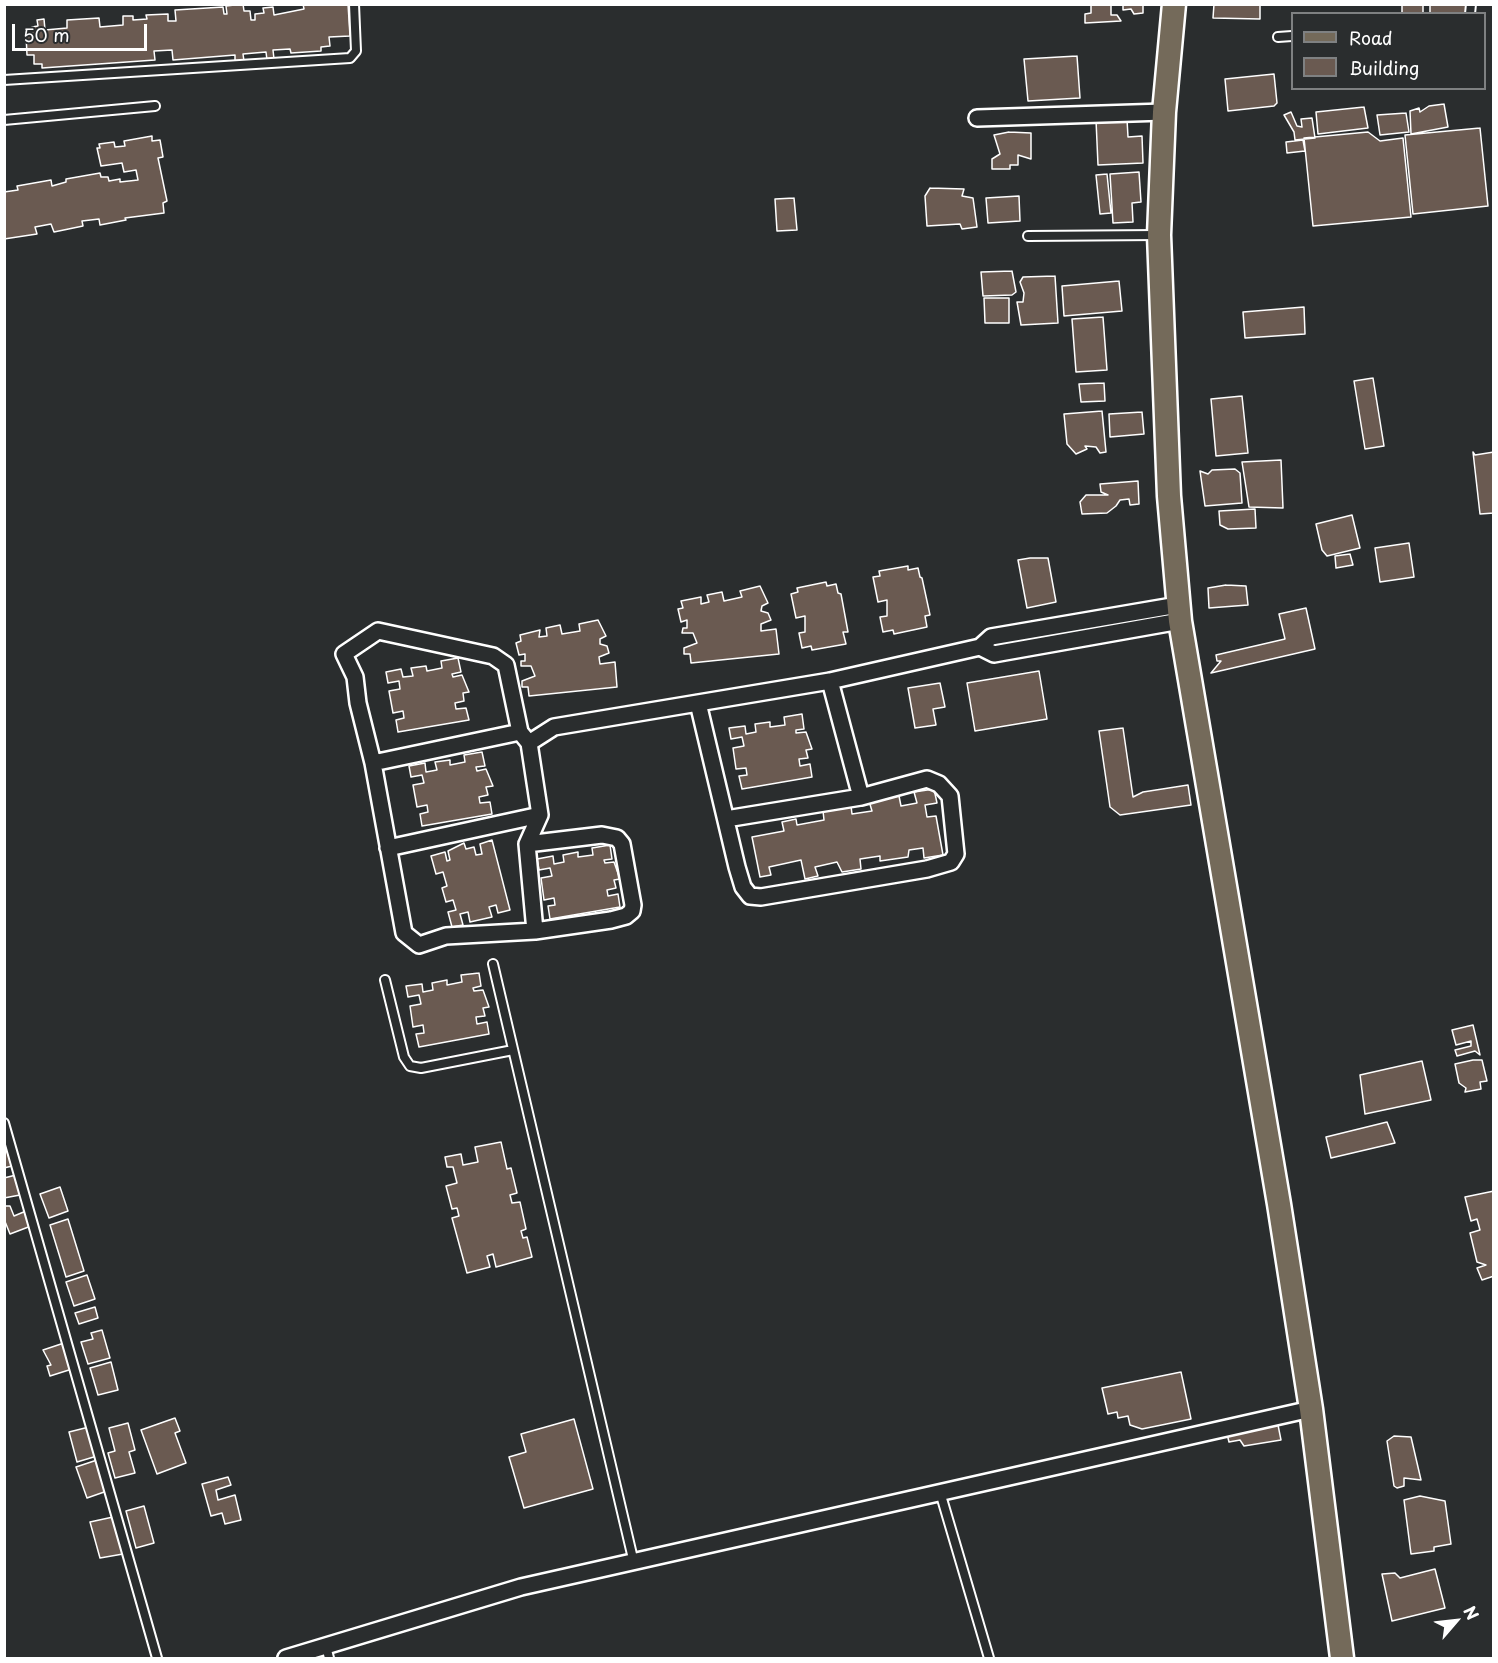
<!DOCTYPE html>
<style>
body{margin:0}
#map{position:relative;width:1498px;height:1663px;overflow:hidden;background:#2a2d2e;font-family:"Playpen Sans",sans-serif}
canvas{display:block}
.frame{position:absolute;inset:0;border:6px solid #fff;pointer-events:none}
.legend{position:absolute;left:1291px;top:12px;width:195px;height:78px;box-sizing:border-box;background:#2a2d2e;border:2px solid #7f8182;margin:0;padding:8px 10px;list-style:none;font-size:18px;color:#fff}
.legend li{display:flex;align-items:center;gap:12px;height:30px}
.legend b{width:30px;border:2px solid #7f8182}
.north{position:absolute;left:1426px;top:1591px;width:60px;height:60px;-webkit-text-stroke:4px #2a2d2e;paint-order:stroke;rotate:62deg;font-size:16px;font-weight:700;line-height:24px;text-align:center;color:#fff}
.north::after{content:'';display:block;margin:auto;width:21px;height:27px;background:#fff;clip-path:polygon(50% 0,100% 100%,50% 72%,0 100%)}
.scale{position:absolute;left:12px;top:24px;width:135px;height:27px;box-sizing:border-box;border:3px solid #fff;border-top:0;padding-left:8px;font-size:18px;line-height:21px;white-space:nowrap;color:#fff;-webkit-text-stroke:4px #2a2d2e;paint-order:stroke}
</style>
<div id="map">
<canvas width="1498" height="1663"></canvas>
<div class="frame"></div>
<ul class="legend">
<li><b style="height:8px;background:#746a5a"></b>Road</li>
<li><b style="height:16px;background:#6a5a51"></b>Building</li>
</ul>
<div class="north">N</div>
<div class="scale">50 m</div>
</div>
<script>
const g = document.querySelector('canvas').getContext('2d');
g.lineJoin = 'round';
function fillPath(path, color) {
  g.fillStyle = color;
  g.fill(path, 'evenodd');
}
function toPath(rows) {
  const path = new Path2D();
  for (const r of rows) {
    path.moveTo(r[0], r[1]);
    for (let i = 2; i < r.length; i += 2) path.lineTo(r[i], r[i + 1]);
  }
  return path;
}
function stroke(path, color, width, dash) {
  g.strokeStyle = color;
  g.lineWidth = width;
  g.lineCap = dash ? 'butt' : 'round';
  g.setLineDash(dash || []);
  g.stroke(path);
}
const building = toPath([
 [243,4,244,11,250,11,251,20,255,20,255,14,264,13,263,8,273,7,274,15,304,9,303,4,348,4,350,36,329,37,330,46,321,47,321,51,291,53,290,49,273,50,274,59,267,60,266,52,243,54,244,61,235,62,235,55,173,60,172,50,154,51,155,60,42,68,42,64,34,64,34,55,27,55,26,35,32,35,32,27,38,26,37,20,44,19,45,30,67,28,67,20,99,18,100,27,123,25,123,16,133,16,133,20,147,19,146,15,168,14,168,21,176,21,175,10,223,7,224,14,227,14,226,6,243,4],
 [1091,4,1111,4,1111,15,1117,15,1121,21,1085,23,1085,14,1091,13,1091,4],
 [1123,4,1143,4,1143,13,1134,14,1131,9,1123,10,1123,4],
 [1214,4,1260,4,1260,19,1213,18,1214,4],
 [1402,4,1466,4,1466,14,1430,14,1430,5,1423,5,1423,14,1402,14,1402,4],
 [1077,56,1080,98,1028,101,1024,59,1077,56],
 [1274,74,1277,103,1274,106,1228,111,1225,79,1274,74],
 [1444,104,1448,127,1411,134,1410,111,1419,108,1420,112,1429,106,1444,104],
 [1364,107,1368,128,1318,134,1316,112,1364,107],
 [1291,112,1297,126,1302,127,1301,119,1312,118,1315,138,1295,140,1294,132,1284,115,1291,112],
 [1406,113,1409,132,1380,135,1377,115,1406,113],
 [1127,119,1128,137,1142,136,1143,163,1098,165,1096,120,1127,119],
 [1480,128,1488,206,1413,214,1405,135,1480,128],
 [1009,132,1031,133,1031,159,1018,155,1018,165,1010,165,1010,169,992,169,992,159,1000,154,994,135,1009,132],
 [1368,132,1380,141,1403,138,1411,217,1313,226,1304,138,1368,132],
 [152,136,152,141,160,140,163,157,158,158,167,201,163,203,164,213,125,218,126,220,100,225,99,219,82,221,83,226,54,232,51,224,35,227,37,234,4,239,4,192,18,190,17,186,51,180,52,186,66,182,66,179,100,173,101,177,108,177,109,181,120,179,120,182,138,180,136,170,124,172,122,163,101,166,97,148,100,148,99,144,114,142,115,147,125,146,124,141,152,136],
 [1303,140,1305,151,1287,153,1286,142,1303,140],
 [1139,172,1141,202,1132,203,1133,222,1113,223,1110,174,1139,172],
 [1107,174,1111,213,1100,214,1096,175,1107,174],
 [930,188,964,189,962,196,973,198,977,227,962,229,960,224,927,226,925,196,930,188],
 [1019,196,1020,221,988,223,986,198,1019,196],
 [794,198,797,230,777,231,775,199,794,198],
 [1012,271,1016,292,1012,295,983,296,981,272,1012,271],
 [1055,276,1058,323,1021,325,1017,302,1023,302,1024,293,1020,282,1023,277,1055,276],
 [1119,281,1122,311,1064,316,1062,286,1119,281],
 [984,298,1009,298,1009,323,985,323,984,298],
 [1304,307,1305,334,1245,338,1243,312,1304,307],
 [1103,317,1107,370,1076,372,1072,319,1103,317],
 [1373,378,1384,446,1365,449,1354,381,1373,378],
 [1104,383,1105,401,1081,402,1079,384,1104,383],
 [1242,396,1248,453,1216,456,1211,399,1242,396],
 [1102,411,1106,452,1100,453,1096,447,1085,446,1087,449,1076,454,1067,444,1064,414,1102,411],
 [1142,412,1144,434,1110,437,1109,414,1142,412],
 [1473,452,1475,455,1494,452,1494,513,1480,514,1473,452],
 [1281,460,1283,508,1249,507,1242,462,1281,460],
 [1235,469,1240,473,1242,503,1205,506,1200,471,1208,474,1212,470,1235,469],
 [1138,481,1139,504,1130,505,1129,499,1120,500,1116,506,1107,513,1082,514,1080,502,1086,495,1108,495,1101,492,1100,484,1138,481],
 [1255,509,1256,528,1228,529,1220,525,1219,511,1255,509],
 [1352,515,1360,548,1327,556,1322,550,1316,524,1352,515],
 [1409,543,1414,577,1380,582,1375,548,1409,543],
 [1350,554,1353,565,1336,568,1335,556,1350,554],
 [1030,558,1048,558,1056,602,1027,608,1018,560,1030,558],
 [908,566,908,570,918,568,920,577,922,578,930,615,925,616,927,627,894,634,893,630,883,632,880,617,887,616,887,600,878,602,873,577,880,576,879,571,908,566],
 [826,582,827,586,836,584,838,593,841,594,848,632,843,632,846,644,812,650,811,646,802,648,799,633,805,632,805,616,796,618,791,594,798,592,797,588,826,582],
 [1226,585,1246,586,1248,605,1209,608,1208,588,1226,585],
 [760,586,768,603,762,606,761,611,768,613,771,620,761,624,761,631,776,629,779,654,691,663,690,654,684,654,684,648,697,643,693,633,682,633,683,628,687,628,687,620,681,622,678,609,683,608,681,601,701,597,701,604,709,602,707,595,722,592,724,601,742,597,740,591,760,586],
 [1306,608,1315,649,1211,673,1221,661,1217,661,1216,655,1285,639,1279,614,1306,608],
 [598,620,606,636,600,639,600,644,607,646,609,653,599,657,600,664,615,662,617,687,529,696,528,687,522,687,522,681,535,676,531,666,521,666,521,661,525,661,525,654,519,655,516,643,521,641,520,635,540,630,539,637,547,636,546,628,560,625,562,634,580,631,579,624,598,620],
 [458,658,461,672,452,674,453,677,462,675,469,692,463,693,464,701,455,703,456,709,466,708,469,720,398,732,396,720,404,718,403,711,393,713,389,691,400,689,399,681,388,683,386,672,401,669,403,677,413,676,411,668,426,666,427,671,442,668,441,661,458,658],
 [1039,671,1047,719,975,731,967,683,1039,671],
 [940,683,945,707,933,709,936,725,915,728,908,688,940,683],
 [802,714,804,729,796,730,796,733,806,732,812,749,806,750,808,758,799,759,800,766,810,764,812,777,742,789,739,776,747,775,746,768,736,769,733,748,744,746,742,737,731,739,729,728,745,726,746,734,756,732,755,724,770,722,770,727,785,725,784,717,802,714],
 [1123,728,1133,797,1143,792,1188,785,1191,805,1120,815,1110,807,1099,731,1123,728],
 [482,752,485,766,476,767,477,771,486,769,493,786,486,787,488,795,479,797,480,803,490,802,492,814,422,826,420,814,428,812,427,805,417,807,413,785,424,783,422,775,411,777,409,766,425,763,426,772,437,770,435,762,450,760,450,765,465,762,464,755,482,752],
 [934,789,937,803,925,805,927,817,936,816,943,855,924,858,923,848,909,850,908,857,880,861,880,856,860,859,861,869,842,872,837,862,815,867,818,876,805,879,801,860,769,867,771,875,760,877,752,837,784,831,782,822,796,819,797,825,824,820,823,811,851,806,852,814,872,811,869,801,899,796,901,806,917,803,914,792,934,789],
 [492,840,510,910,498,913,496,905,489,907,492,917,470,922,468,912,460,914,463,925,452,927,448,912,456,910,453,900,446,902,442,888,447,886,443,872,436,874,431,856,445,852,447,861,450,860,448,851,464,843,466,849,474,847,476,855,482,854,480,844,492,840],
 [610,845,612,859,604,860,605,863,614,862,620,879,614,880,616,888,607,890,608,896,618,894,620,907,550,919,548,906,555,905,554,898,544,900,541,878,552,876,550,868,539,870,537,859,553,856,554,864,564,862,563,855,578,852,578,857,593,855,592,848,610,845],
 [479,973,481,986,473,988,474,991,483,990,489,1007,483,1008,485,1016,476,1017,477,1024,487,1022,489,1034,419,1047,416,1034,424,1033,423,1025,413,1027,410,1006,421,1004,419,995,408,997,406,986,422,984,423,992,433,990,432,983,447,980,447,985,462,982,461,975,479,973],
 [1473,1025,1480,1055,1475,1051,1457,1056,1455,1050,1471,1046,1471,1041,1456,1045,1452,1030,1473,1025],
 [1473,1060,1482,1060,1487,1081,1480,1082,1481,1089,1465,1092,1466,1088,1459,1083,1455,1064,1473,1060],
 [1422,1061,1431,1100,1365,1114,1360,1075,1422,1061],
 [1387,1122,1395,1143,1331,1158,1326,1137,1387,1122],
 [501,1142,507,1169,511,1168,517,1193,510,1195,512,1203,520,1202,526,1229,521,1231,523,1238,527,1237,532,1257,496,1267,493,1254,487,1256,490,1267,467,1273,452,1218,459,1216,457,1208,452,1209,446,1186,457,1183,453,1167,447,1167,445,1157,461,1154,463,1165,478,1162,475,1147,501,1142],
 [4,1143,12,1166,4,1168,4,1143],
 [16,1175,20,1195,4,1198,4,1178,16,1175],
 [60,1187,68,1211,49,1218,40,1194,60,1187],
 [1494,1191,1494,1276,1482,1280,1477,1268,1486,1265,1477,1262,1470,1233,1480,1230,1477,1219,1471,1221,1465,1197,1494,1191],
 [4,1206,10,1206,14,1216,26,1211,31,1226,10,1234,4,1219,4,1206],
 [68,1219,84,1271,66,1277,50,1225,68,1219],
 [87,1275,95,1299,74,1306,66,1282,87,1275],
 [95,1307,98,1318,79,1324,75,1313,95,1307],
 [102,1330,110,1358,88,1364,81,1342,93,1339,91,1333,102,1330],
 [64,1343,72,1369,50,1376,47,1366,51,1365,43,1350,64,1343],
 [111,1362,118,1390,98,1395,90,1368,111,1362],
 [1181,1372,1191,1419,1142,1429,1130,1425,1128,1416,1118,1418,1117,1412,1108,1414,1102,1388,1181,1372],
 [175,1418,180,1431,175,1433,186,1463,157,1474,141,1430,175,1418],
 [574,1419,593,1489,524,1508,509,1457,526,1452,521,1434,574,1419],
 [128,1423,135,1450,129,1452,135,1473,115,1478,108,1453,115,1451,109,1428,128,1423],
 [1278,1425,1281,1440,1244,1446,1240,1440,1229,1442,1227,1434,1278,1425],
 [89,1427,97,1456,77,1462,69,1432,89,1427],
 [1394,1436,1411,1437,1421,1480,1404,1478,1404,1486,1397,1488,1394,1486,1387,1441,1394,1436],
 [97,1460,107,1491,87,1498,76,1467,97,1460],
 [228,1477,231,1485,216,1490,218,1500,235,1495,241,1520,225,1524,222,1513,211,1516,202,1484,228,1477],
 [1420,1496,1445,1501,1451,1544,1434,1547,1434,1551,1411,1554,1404,1500,1420,1496],
 [144,1506,154,1543,136,1548,126,1511,144,1506],
 [113,1517,123,1554,100,1558,90,1522,113,1517],
 [1435,1569,1445,1608,1392,1621,1382,1574,1395,1573,1400,1578,1435,1569]
]);
const service = toPath([
 [1470,14,1471,4],
 [1278,37,1292,36],
 [4,80,350,58,356,51,354,4],
 [4,120,155,106],
 [1028,236,1158,235],
 [493,964,634,1563],
 [385,980,404,1057,410,1066,421,1068,513,1050],
 [4,1123,157,1658],
 [940,1492,989,1658],
 [326,1646,329,1658]
]);
const minor = toPath([
 [977,118,1164,112],
 [1178,605,991,637,980,647,994,654,1005,652,1180,621],
 [830,681,861,797],
 [698,703,737,867,743,887,750,896,761,897,927,869,951,862,956,854,950,796,939,784,927,779,861,797,726,819],
 [529,743,554,727,830,681,980,647],
 [373,763,520,732],
 [527,844,602,835,617,838,622,844,633,905,632,911,626,916,611,920,535,931,446,936,419,945,404,933,373,763,358,703,355,677,344,654,378,631,493,656,506,665,520,732,529,743,540,815,527,844,535,931],
 [388,848,540,815],
 [286,1658,521,1587,1311,1409]
]);
const primary = toPath([
 [1174,4,1164,112,1159,235,1169,496,1180,621,1279,1204,1311,1409,1342,1658]
]);
fillPath(building, '#6a5a51');
stroke(building, '#fff', 1.5);
stroke(service, '#fff', 12);
stroke(minor, '#fff', 20);
stroke(primary, '#fff', 27);
stroke(service, '#2a2d2e', 8);
stroke(minor, '#2a2d2e', 15);
stroke(primary, '#746a5a', 22);
</script>
